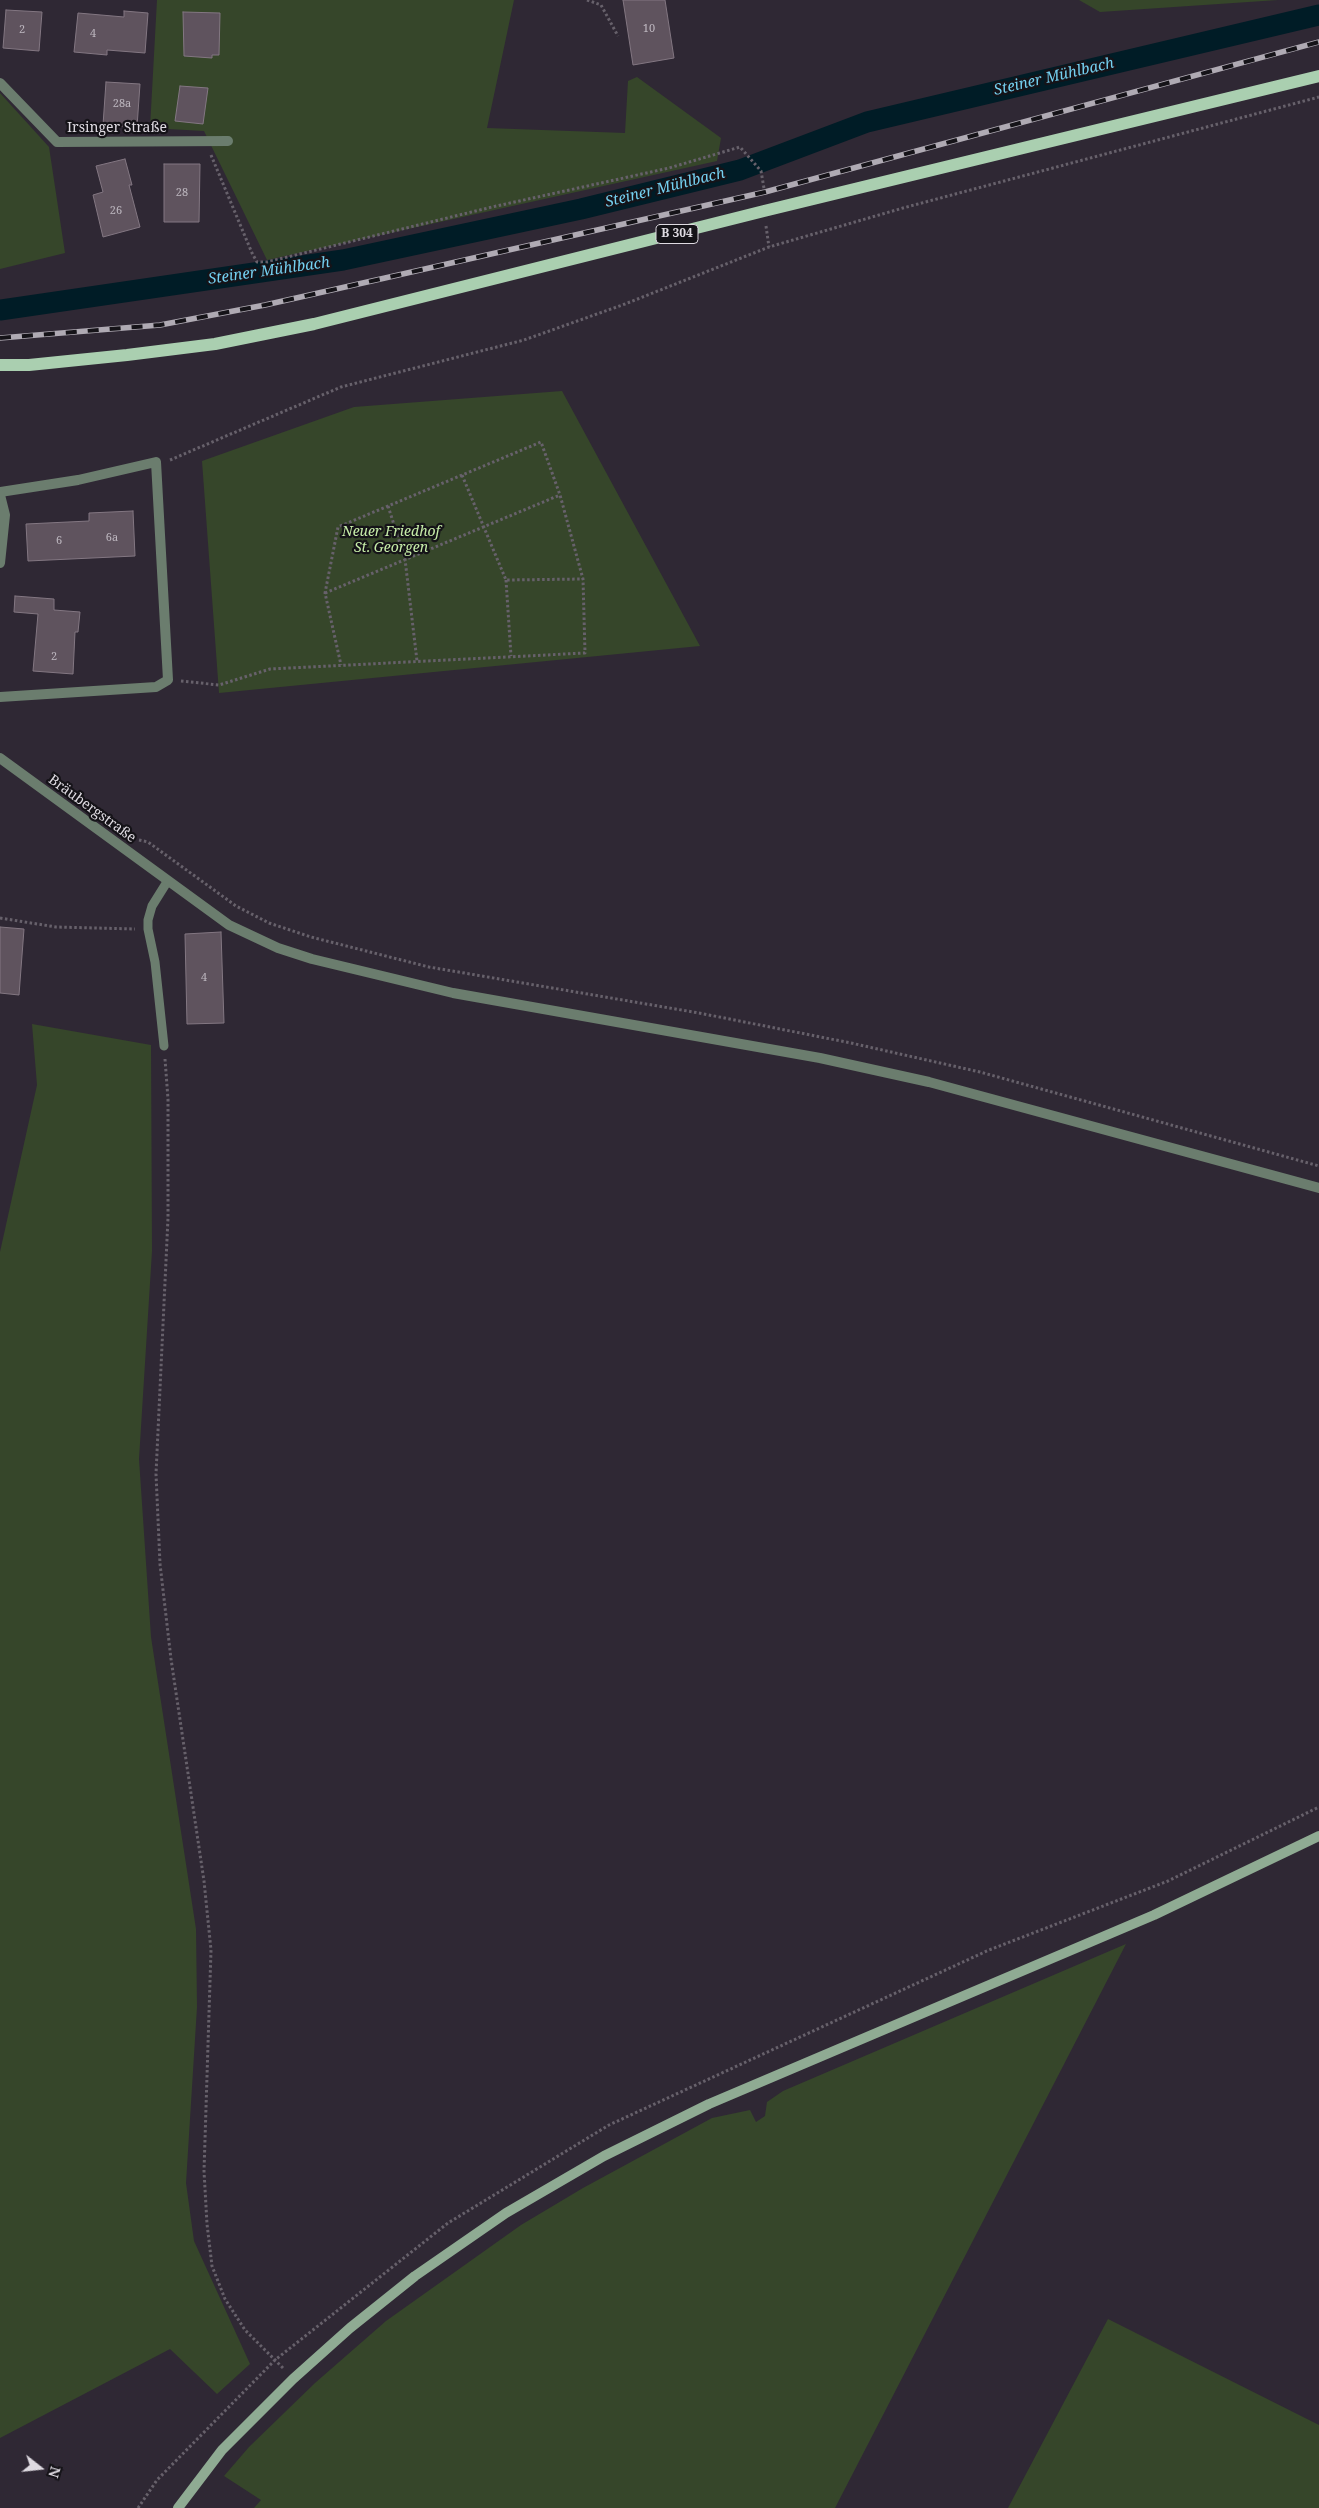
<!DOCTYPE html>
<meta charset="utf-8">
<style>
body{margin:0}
#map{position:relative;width:1319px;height:2508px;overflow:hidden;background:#2f2834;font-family:"Noto Serif",serif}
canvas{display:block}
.north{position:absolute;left:15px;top:2443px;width:50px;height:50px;-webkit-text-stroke:4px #151318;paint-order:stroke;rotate:106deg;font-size:14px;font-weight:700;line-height:20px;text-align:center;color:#dedae1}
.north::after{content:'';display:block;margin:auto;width:18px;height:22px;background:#dedae1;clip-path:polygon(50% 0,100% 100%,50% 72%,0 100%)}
</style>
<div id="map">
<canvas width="1319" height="2508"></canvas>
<div class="north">N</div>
</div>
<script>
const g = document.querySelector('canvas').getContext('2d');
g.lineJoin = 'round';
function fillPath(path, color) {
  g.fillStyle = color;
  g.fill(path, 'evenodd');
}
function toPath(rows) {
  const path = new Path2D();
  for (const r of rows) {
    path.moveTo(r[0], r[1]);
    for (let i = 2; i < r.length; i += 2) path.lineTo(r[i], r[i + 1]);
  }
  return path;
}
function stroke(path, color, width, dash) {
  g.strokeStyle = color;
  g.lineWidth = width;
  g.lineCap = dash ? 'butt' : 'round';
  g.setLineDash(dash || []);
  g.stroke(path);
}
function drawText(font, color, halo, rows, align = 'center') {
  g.font = font + ' "Noto Serif",serif';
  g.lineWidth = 4.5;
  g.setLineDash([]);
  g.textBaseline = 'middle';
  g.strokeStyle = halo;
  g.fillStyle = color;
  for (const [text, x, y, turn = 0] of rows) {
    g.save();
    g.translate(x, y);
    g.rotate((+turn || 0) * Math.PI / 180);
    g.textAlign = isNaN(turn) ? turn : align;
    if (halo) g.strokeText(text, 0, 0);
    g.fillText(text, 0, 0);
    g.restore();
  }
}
const green = toPath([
 [157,0,514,0,487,128,625,133,628,81,637,77,721,138,717,161,267,260,204,131,150,128],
 [1079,0,1278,0,1100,12],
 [0,93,49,147,65,253,0,269],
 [562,391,700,646,219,693,202,461,354,407],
 [32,1024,151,1045,152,1251,139,1459,151,1637,196,1929,197,2007,186,2183,194,2241,250,2364,217,2394,170,2349,0,2438,0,1252,37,1085],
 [1126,1944,835,2508,254,2508,261,2500,224,2476,249,2447,315,2383,386,2321,521,2225,583,2188,712,2118,750,2110,756,2122,765,2116,767,2102,783,2091],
 [1108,2319,1319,2425,1319,2508,1008,2508]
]);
const canal = toPath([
 [0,310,343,260,581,209,740,170,867,122,1319,15]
]);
const building = toPath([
 [623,0,665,0,674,58,633,65,623,0],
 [6,10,42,12,39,51,3,48,6,10],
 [124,11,148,13,145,53,107,50,107,55,74,52,78,13,124,17,124,11],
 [183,12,220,13,219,55,212,55,212,58,184,56,183,12],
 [106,82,140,84,137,127,103,125,106,82],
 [180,86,208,88,203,124,175,121,180,86],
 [125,159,132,185,129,185,140,227,103,237,93,195,103,192,96,166,125,159],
 [164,164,200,164,199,222,164,222,164,164],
 [133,511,135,556,28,561,26,524,89,521,89,513,133,511],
 [15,596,54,599,54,610,80,612,78,632,75,632,73,674,33,671,38,614,14,612,15,596],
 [0,927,24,929,19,995,0,993,0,927],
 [221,932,224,1023,187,1024,185,934,221,932]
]);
const path = toPath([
 [587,0,601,5,618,36],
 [211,155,252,253,257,262,267,262,492,207,669,168,740,147,761,171,765,194],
 [766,226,769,247],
 [170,460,341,387,524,340,625,304,769,247,903,208,1319,97],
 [462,475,506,580,583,579],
 [388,506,405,559,417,661],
 [506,580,511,656],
 [325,593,560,495],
 [181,681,219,685,270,669,585,653,583,579,560,495,541,442,338,527,325,593,341,665],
 [139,840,148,842,236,906,269,923,311,937,429,967,699,1013,851,1043,980,1072,1319,1166],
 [0,918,56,927,135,929],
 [165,1059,168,1099,168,1218,156,1474,160,1564,171,1659,204,1881,211,1950,204,2171,207,2224,212,2266,225,2299,245,2330,284,2369],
 [138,2508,157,2480,275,2360,448,2223,609,2125,989,1950,1168,1881,1319,1807]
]);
const service = toPath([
 [164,1046,155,962,148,929,148,920,152,906,167,882]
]);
const minor = toPath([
 [0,83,57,142,228,141],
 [0,492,78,480,156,462,168,680,156,687,0,697]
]);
const tertiary = toPath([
 [0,495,5,515,0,563],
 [0,758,229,925,278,948,312,959,453,993,820,1058,929,1082,1319,1188]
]);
const secondary = toPath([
 [178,2508,222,2450,293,2379,350,2328,415,2276,506,2213,604,2156,709,2104,1154,1915,1319,1836]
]);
const primary = toPath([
 [0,365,29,365,127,355,215,344,314,324,764,211,1319,76]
]);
const rail = toPath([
 [0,338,160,325,265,305,385,278,765,192,1319,42]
]);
const numberNames = [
 ["10",649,29],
 ["2",22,30],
 ["4",93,34],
 ["28a",122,104],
 ["28",182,193],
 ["26",116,211],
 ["6a",112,538],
 ["6",59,541],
 ["2",54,657],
 ["4",204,978]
];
const shields = [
 [677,234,42]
];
const shieldNames = [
 ["B 304",677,234]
];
const streetNames = [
 ["Irsinger Straße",117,128],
 ["Bräubergstraße",92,809,36]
];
const parkNames = [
 ["Neuer Friedhof",391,532],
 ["St. Georgen",391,548]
];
const waterNames = [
 ["Steiner Mühlbach",1054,77,-13],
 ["Steiner Mühlbach",665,188,-14],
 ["Steiner Mühlbach",269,271,-8]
];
fillPath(green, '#36462a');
stroke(canal, '#001c26', 21);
fillPath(building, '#5f535e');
stroke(building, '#837782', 1);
stroke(path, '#67616b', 3, [2.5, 2.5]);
stroke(service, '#6b7d6e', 9);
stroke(minor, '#6b7d6e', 10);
stroke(tertiary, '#6b7d6e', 10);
stroke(secondary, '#8fab93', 10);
stroke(primary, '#aacfb0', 12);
stroke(rail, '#afaab3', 5.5);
stroke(rail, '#151318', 4, [11]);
drawText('11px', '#beb8c0', null, numberNames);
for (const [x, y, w] of shields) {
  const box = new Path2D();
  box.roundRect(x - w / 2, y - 9.5, w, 19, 4);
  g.fillStyle = '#151318';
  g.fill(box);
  stroke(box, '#dedae1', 1);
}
drawText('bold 12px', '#dedae1', null, shieldNames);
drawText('14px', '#dedae1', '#151318', streetNames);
drawText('italic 14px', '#c6eca8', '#151318', parkNames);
drawText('italic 15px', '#74d0f0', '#151318', waterNames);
</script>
